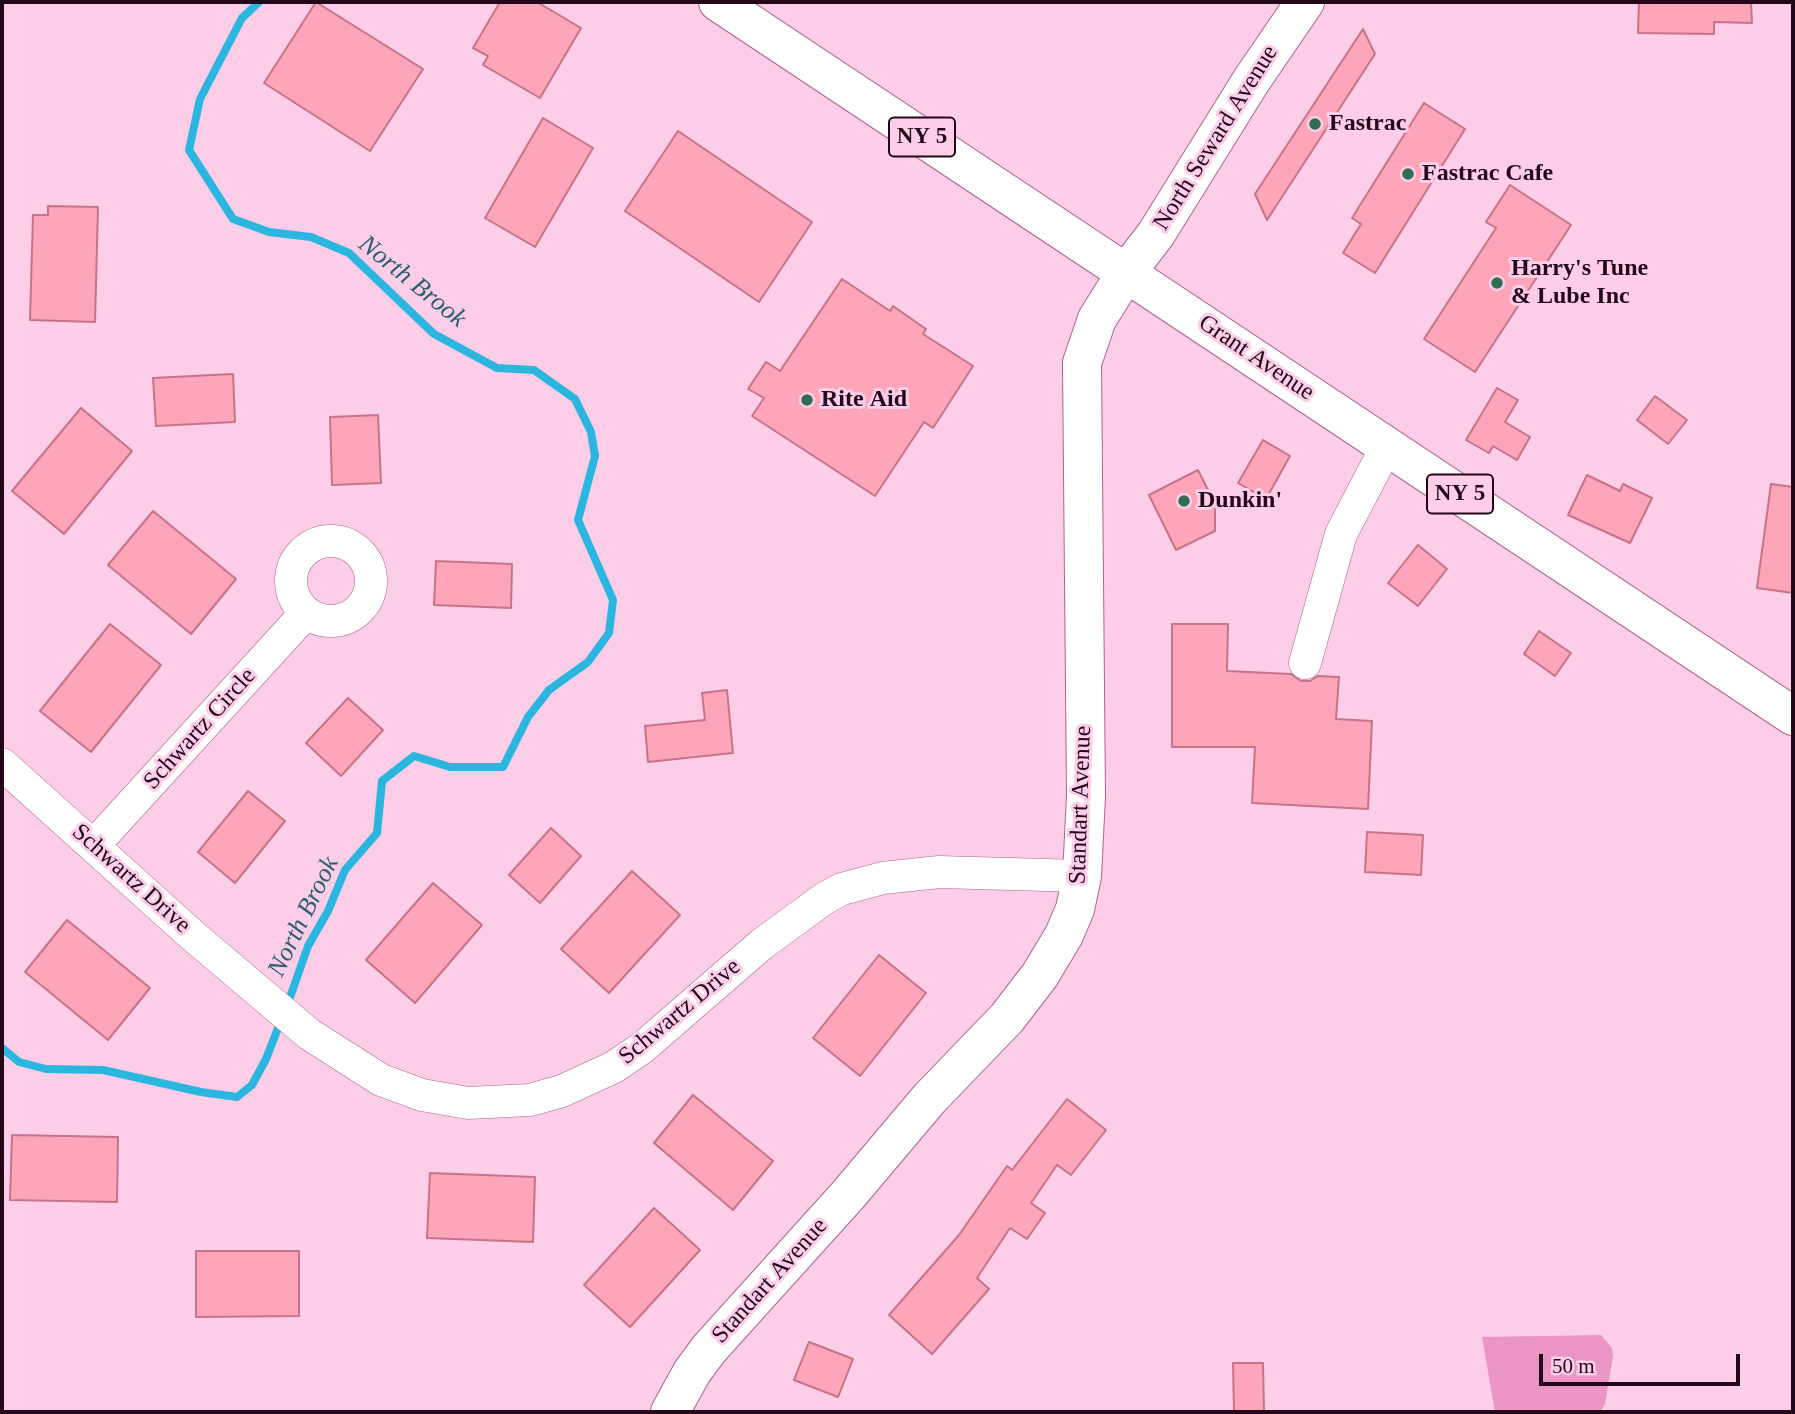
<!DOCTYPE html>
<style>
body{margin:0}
#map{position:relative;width:1795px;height:1414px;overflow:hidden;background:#fecde8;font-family:Georgia,serif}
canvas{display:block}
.frame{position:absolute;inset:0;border:4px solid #230819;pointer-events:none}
.scale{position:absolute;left:1539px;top:1354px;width:201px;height:32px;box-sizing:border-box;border:4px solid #230819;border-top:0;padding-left:9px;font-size:21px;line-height:24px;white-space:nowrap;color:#230819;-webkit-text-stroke:5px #fecde8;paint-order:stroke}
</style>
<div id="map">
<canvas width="1795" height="1414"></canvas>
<div class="frame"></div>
<div class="scale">50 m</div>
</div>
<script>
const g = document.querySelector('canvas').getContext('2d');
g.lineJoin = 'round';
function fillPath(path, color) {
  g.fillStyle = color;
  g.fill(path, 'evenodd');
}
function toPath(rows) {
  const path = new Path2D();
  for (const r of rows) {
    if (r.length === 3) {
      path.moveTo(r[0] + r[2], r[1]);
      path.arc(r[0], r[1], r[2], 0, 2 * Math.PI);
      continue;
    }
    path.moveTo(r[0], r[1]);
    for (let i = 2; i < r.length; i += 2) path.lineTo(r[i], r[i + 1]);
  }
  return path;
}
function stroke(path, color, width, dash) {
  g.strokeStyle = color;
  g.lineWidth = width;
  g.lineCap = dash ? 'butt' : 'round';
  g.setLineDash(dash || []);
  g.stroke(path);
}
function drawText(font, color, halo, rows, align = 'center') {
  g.font = font + ' Georgia,serif';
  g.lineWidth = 6;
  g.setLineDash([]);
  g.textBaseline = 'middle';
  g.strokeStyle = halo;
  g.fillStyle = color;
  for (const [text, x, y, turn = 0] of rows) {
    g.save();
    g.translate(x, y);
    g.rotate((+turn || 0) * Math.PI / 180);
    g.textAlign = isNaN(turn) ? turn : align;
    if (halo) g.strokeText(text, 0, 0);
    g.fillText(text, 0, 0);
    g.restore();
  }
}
const green = toPath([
 [1601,1335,1612,1348,1613,1356,1605,1404,1600,1412,1495,1412,1482,1337]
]);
const stream = toPath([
 [259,2,242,18,200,99,189,150,233,219,269,232,311,237,349,253,434,334,497,368,534,370,575,399,591,432,595,456,578,520,613,600,609,633,588,662,549,690,528,717,503,767,450,767,414,756,382,781,377,833,345,870,328,911,308,946,287,1006],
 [2,1048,19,1062,46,1069,103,1070,201,1092,237,1097,252,1085,266,1059,282,1018]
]);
const building = toPath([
 [316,2,423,69,370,151,264,83,316,2],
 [500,2,537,2,581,28,540,98,483,65,488,56,473,48,500,2],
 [1639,2,1751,2,1752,23,1714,22,1714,34,1638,33,1639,2],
 [1363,29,1375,54,1267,220,1255,194,1363,29],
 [1424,103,1465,129,1375,273,1343,253,1361,224,1352,218,1424,103],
 [543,118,593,148,535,247,485,218,543,118],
 [678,131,812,222,759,302,625,211,678,131],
 [1510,185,1571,225,1475,372,1424,339,1496,228,1486,222,1510,185],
 [48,206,98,207,95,322,30,320,33,215,48,215,48,206],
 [842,279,890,311,893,306,926,329,923,334,973,366,933,428,924,422,875,496,752,416,764,398,748,389,766,362,780,371,842,279],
 [233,374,235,422,156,426,153,378,233,374],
 [1497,388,1518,400,1505,422,1530,437,1517,460,1493,446,1489,453,1466,440,1497,388],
 [1655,396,1687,420,1668,444,1637,420,1655,396],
 [81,408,132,451,64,534,12,491,81,408],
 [378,415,381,483,332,485,330,417,378,415],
 [1263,440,1290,456,1266,499,1238,483,1263,440],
 [1198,470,1215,504,1215,531,1176,550,1149,495,1198,470],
 [1587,475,1620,491,1623,484,1652,498,1630,543,1568,515,1587,475],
 [1771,484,1793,487,1793,593,1757,588,1771,484],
 [153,511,236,579,191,634,108,565,153,511],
 [1418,545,1447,569,1418,606,1388,583,1418,545],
 [436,561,512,564,511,608,434,605,436,561],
 [110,624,161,665,91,752,40,711,110,624],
 [1172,624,1228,624,1227,671,1291,674,1301,681,1310,681,1318,676,1339,677,1336,719,1372,721,1368,809,1252,803,1255,747,1172,747,1172,624],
 [1539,631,1571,653,1555,676,1524,654,1539,631],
 [727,690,733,753,648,762,645,726,705,720,702,693,727,690],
 [348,698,383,730,341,776,306,743,348,698],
 [248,791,285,821,235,883,198,852,248,791],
 [551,828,581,856,540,903,509,875,551,828],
 [1367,832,1423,835,1421,875,1365,872,1367,832],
 [632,871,680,915,609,993,561,949,632,871],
 [433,883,482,925,415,1003,366,960,433,883],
 [67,920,150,988,108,1040,25,972,67,920],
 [879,955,926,993,860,1076,813,1038,879,955],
 [693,1095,773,1161,733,1210,654,1143,693,1095],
 [1067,1099,1106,1130,1071,1175,1057,1165,1031,1203,1045,1213,1027,1239,1010,1228,977,1278,989,1289,932,1354,889,1315,959,1235,1007,1166,1012,1170,1067,1099],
 [12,1135,118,1137,117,1202,10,1200,12,1135],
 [430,1173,535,1177,533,1242,427,1238,430,1173],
 [654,1208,700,1250,630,1327,584,1285,654,1208],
 [196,1251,299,1251,299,1316,196,1317,196,1251],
 [809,1342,853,1359,838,1397,794,1380,809,1342],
 [1233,1363,1263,1363,1264,1412,1234,1412,1233,1363]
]);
const minor = toPath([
 [331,581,40],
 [1305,663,1341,534,1387,446],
 [2,764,192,935,309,1034,381,1080,422,1095,468,1103,530,1100,562,1091,614,1067,642,1048,762,944,825,898,842,889,883,878,939,872,1082,876],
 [94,845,306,613]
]);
const tertiary = toPath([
 [670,1412,692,1372,709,1349,848,1195,929,1099,1007,1018,1040,975,1064,935,1075,909,1082,876,1086,796,1082,363,1097,319,1126,273,1156,234,1251,81,1305,2]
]);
const trunk = toPath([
 [718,2,1793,716]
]);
const markers = [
 [1315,124,7,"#336c54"],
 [1408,174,7,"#336c54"],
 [1497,283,7,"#336c54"],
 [807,400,7,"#336c54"],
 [1184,501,7,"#336c54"]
];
const shields = [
 [922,137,66],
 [1460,494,66]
];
const shieldNames = [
 ["NY 5",922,137],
 ["NY 5",1460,494]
];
const poiNames = [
 ["Fastrac",1329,124],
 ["Fastrac Cafe",1422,174],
 ["Harry's Tune",1511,269],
 ["& Lube Inc",1511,297],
 ["Rite Aid",821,400],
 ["Dunkin'",1198,501]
];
const streetNames = [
 ["North Seward Avenue",1216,138,-58],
 ["Grant Avenue",1256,358,34],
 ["Schwartz Circle",200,729,-48],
 ["Standart Avenue",1081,805,-88],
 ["Schwartz Drive",131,879,42],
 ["Schwartz Drive",680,1012,-40],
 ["Standart Avenue",770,1281,-48]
];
const waterNames = [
 ["North Brook",412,282,39],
 ["North Brook",304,917,-64]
];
fillPath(green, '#eb95c7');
stroke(stream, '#2bb6e0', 8);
fillPath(building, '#fea5ba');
stroke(building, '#c77388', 2);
stroke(minor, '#ac648f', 33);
stroke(tertiary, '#ac648f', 40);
stroke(trunk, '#ac648f', 40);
stroke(minor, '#fff', 32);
stroke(tertiary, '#fff', 38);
stroke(trunk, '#fff', 38);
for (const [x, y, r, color] of markers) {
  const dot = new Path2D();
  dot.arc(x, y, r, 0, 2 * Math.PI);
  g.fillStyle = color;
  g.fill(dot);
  stroke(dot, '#fecde8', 2.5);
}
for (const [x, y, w] of shields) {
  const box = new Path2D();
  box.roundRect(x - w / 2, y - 19.5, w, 39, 5);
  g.fillStyle = '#fecde8';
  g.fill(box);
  stroke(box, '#230819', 2);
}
drawText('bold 23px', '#230819', null, shieldNames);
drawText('bold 24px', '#230819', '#fecde8', poiNames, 'left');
drawText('24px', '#230819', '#fecde8', streetNames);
drawText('italic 26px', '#2b5f71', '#fecde8', waterNames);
</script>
